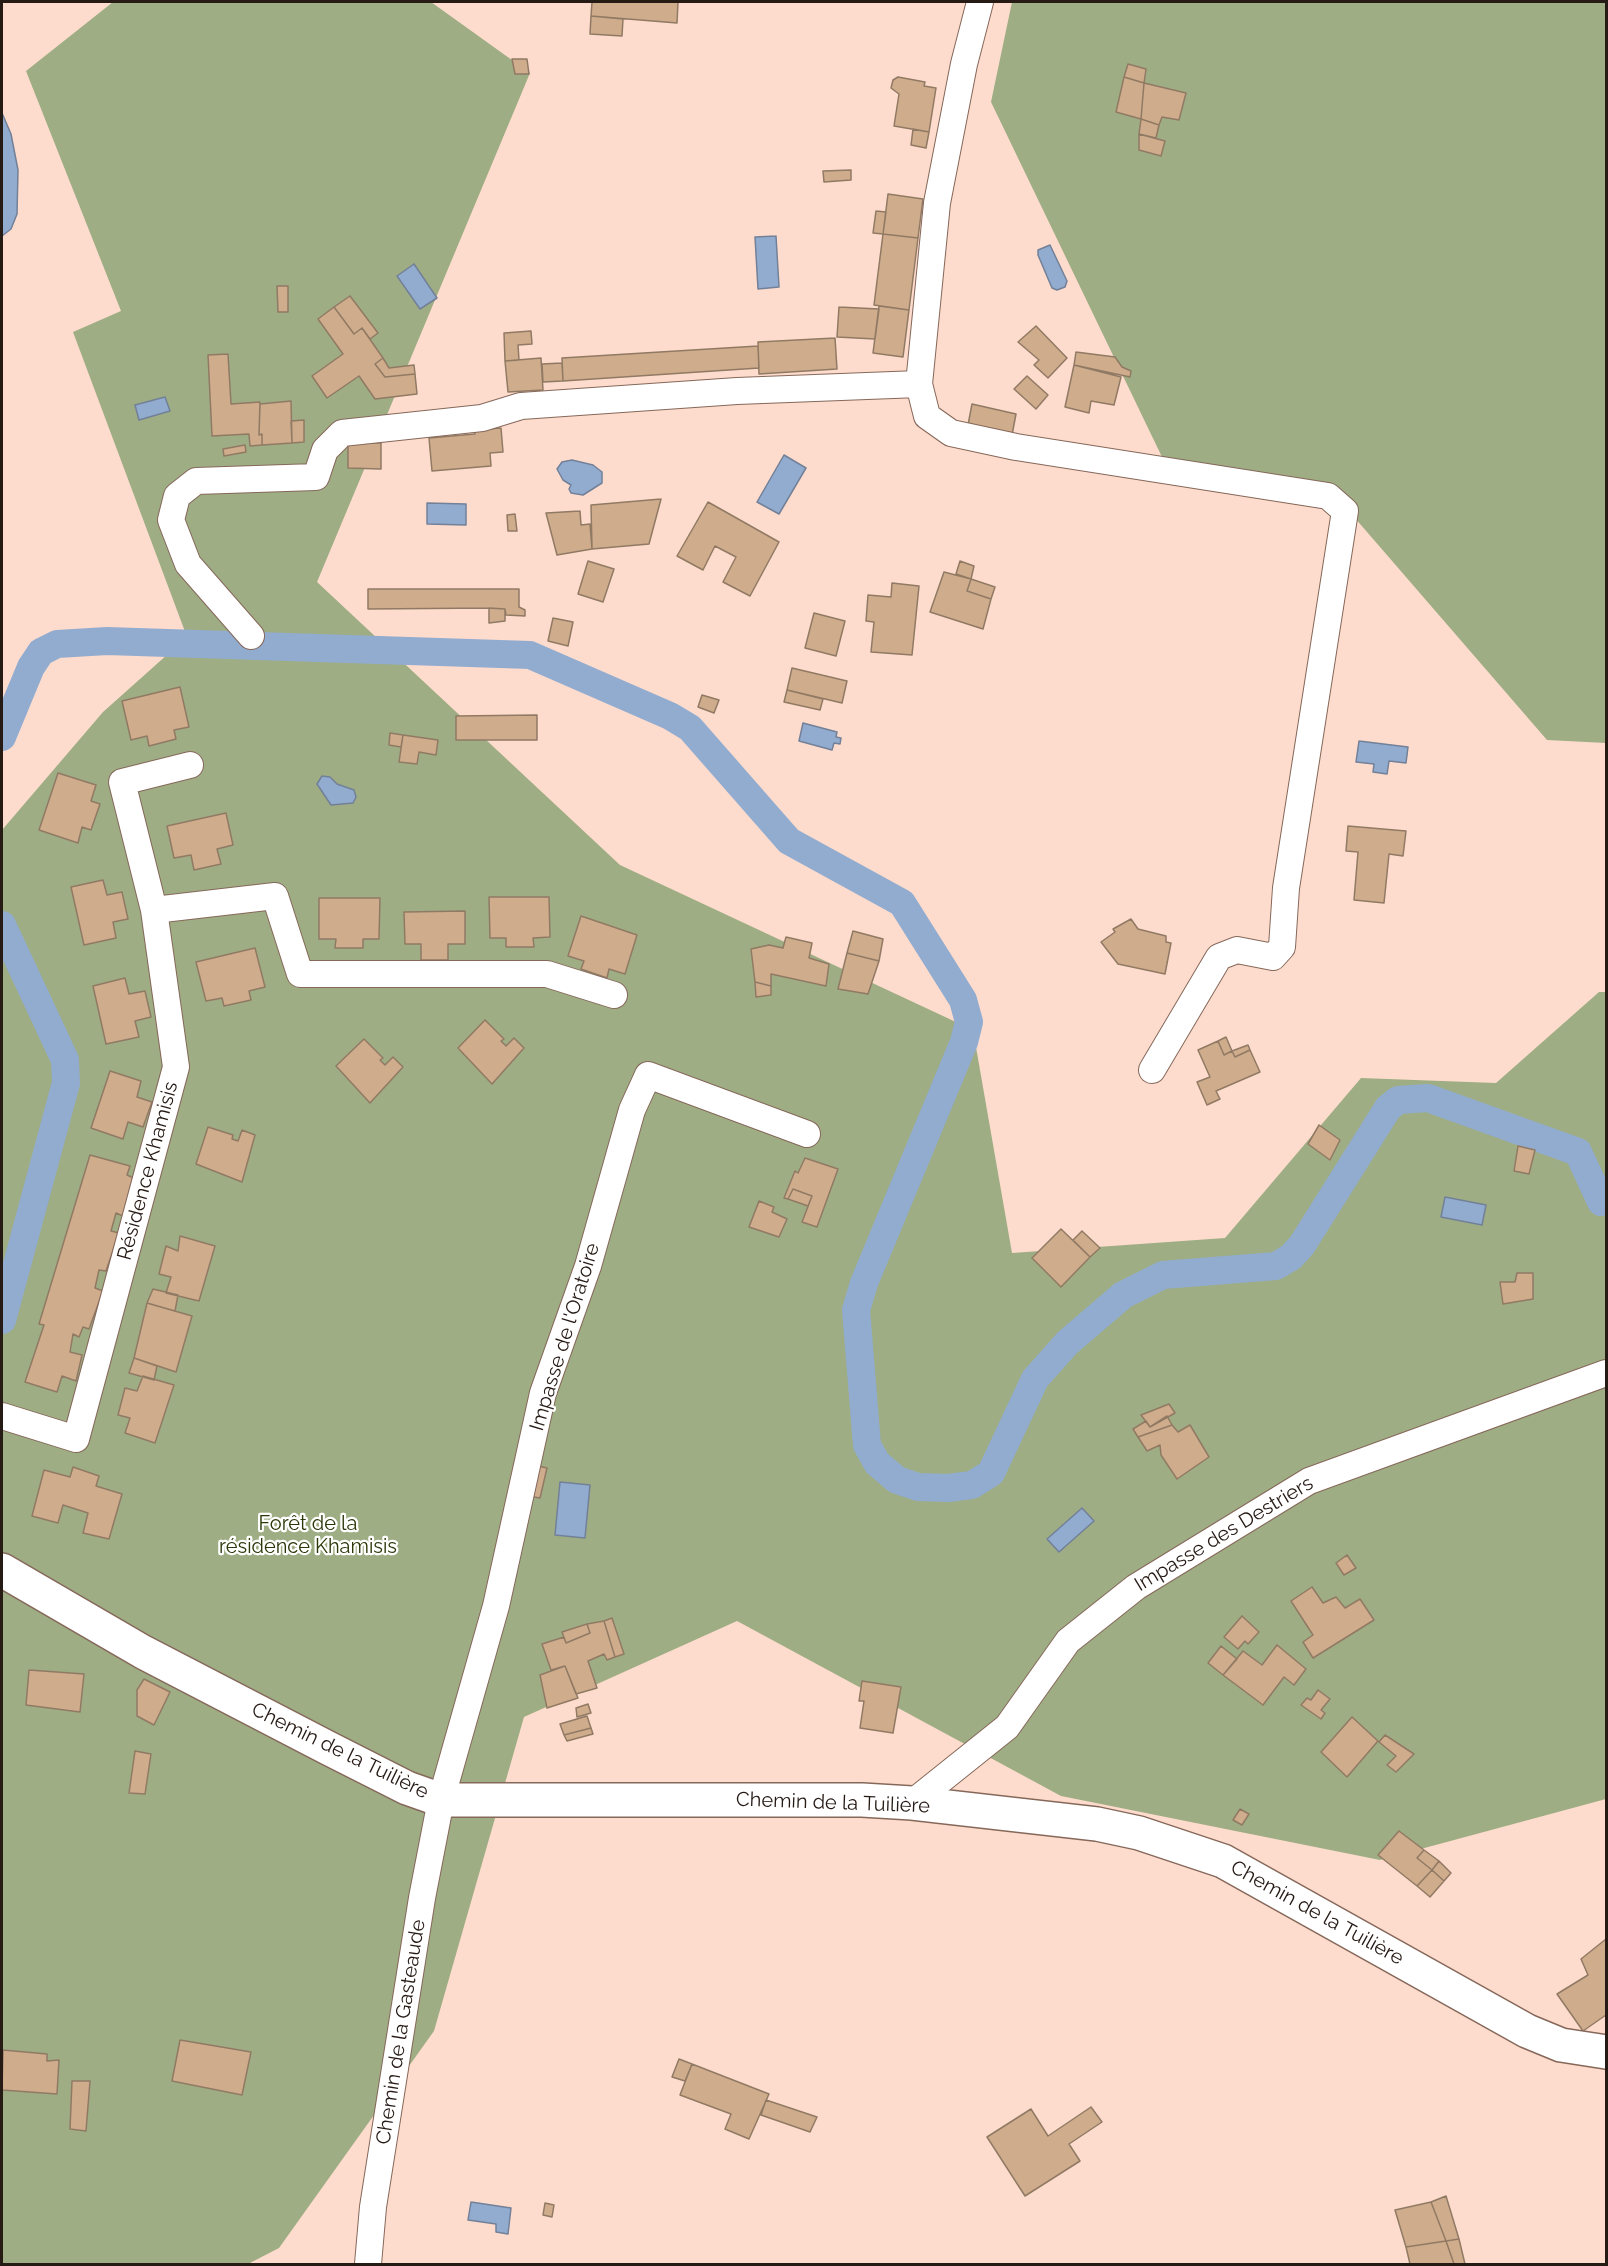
<!DOCTYPE html>
<meta charset="utf-8">
<style>
body{margin:0}
#map{position:relative;width:1608px;height:2266px;overflow:hidden;background:#fedccd;font-family:Raleway,sans-serif}
canvas{display:block}
.frame{position:absolute;inset:0;border:3px solid #261a15;pointer-events:none}
</style>
<div id="map">
<canvas width="1608" height="2266"></canvas>
<div class="frame"></div>
</div>
<script>
const g = document.querySelector('canvas').getContext('2d');
g.lineJoin = 'round';
function fillPath(path, color) {
  g.fillStyle = color;
  g.fill(path, 'evenodd');
}
function toPath(rows) {
  const path = new Path2D();
  for (const r of rows) {
    path.moveTo(r[0], r[1]);
    for (let i = 2; i < r.length; i += 2) path.lineTo(r[i], r[i + 1]);
  }
  return path;
}
function stroke(path, color, width, dash) {
  g.strokeStyle = color;
  g.lineWidth = width;
  g.lineCap = dash ? 'butt' : 'round';
  g.setLineDash(dash || []);
  g.stroke(path);
}
function drawText(font, color, halo, rows, align = 'center') {
  g.font = font + ' Raleway,sans-serif';
  g.lineWidth = 4.5;
  g.setLineDash([]);
  g.textBaseline = 'middle';
  g.strokeStyle = halo;
  g.fillStyle = color;
  for (const [text, x, y, turn = 0] of rows) {
    g.save();
    g.translate(x, y);
    g.rotate((+turn || 0) * Math.PI / 180);
    g.textAlign = isNaN(turn) ? turn : align;
    if (halo) g.strokeText(text, 0, 0);
    g.fillText(text, 0, 0);
    g.restore();
  }
}
const forest = toPath([
 [113,2,431,2,530,73,317,582,620,865,973,1030,1012,1253,1225,1238,1361,1078,1496,1083,1599,992,1606,992,1606,1799,1380,1860,1061,1796,737,1621,524,1717,434,2031,279,2248,248,2264,2,2264,2,830,103,712,187,637,73,332,121,311,26,71],
 [1012,2,1606,2,1606,743,1547,740,1335,495,1162,457,991,102]
]);
const water = toPath([
 [2,113,11,134,18,170,17,214,11,229,2,236,2,113],
 [776,236,779,287,758,289,755,237,776,236],
 [1050,245,1067,281,1065,287,1057,290,1052,288,1038,255,1038,250,1050,245],
 [414,264,437,298,420,309,397,276,414,264],
 [165,397,170,411,139,420,135,405,165,397],
 [784,455,806,468,779,514,757,502,784,455],
 [572,460,593,465,602,472,602,483,583,495,571,493,569,489,571,485,563,480,557,469,562,462,572,460],
 [427,503,466,504,466,525,427,524,427,503],
 [803,723,837,732,836,737,841,738,840,744,834,743,832,750,799,741,803,723],
 [1359,741,1408,747,1406,763,1389,761,1387,774,1373,772,1374,764,1356,762,1359,741],
 [322,776,330,777,337,784,354,790,356,797,353,803,331,805,317,784,322,776],
 [1445,1197,1486,1205,1482,1225,1441,1217,1445,1197],
 [560,1482,590,1485,585,1538,555,1535,560,1482],
 [1082,1508,1094,1521,1059,1552,1047,1539,1082,1508],
 [471,2202,511,2208,508,2234,496,2232,496,2224,468,2220,471,2202]
]);
const canal = toPath([
 [2,737,31,667,41,652,57,644,107,641,530,655,670,716,690,728,789,841,902,903,963,1000,969,1022,964,1042,864,1283,856,1310,867,1445,877,1463,897,1480,918,1487,948,1488,972,1485,991,1473,1035,1379,1067,1343,1123,1295,1163,1275,1276,1266,1291,1257,1302,1245,1388,1108,1398,1100,1428,1098,1578,1152,1601,1202],
 [2,925,65,1060,66,1083,2,1320]
]);
const building = toPath([
 [592,2,678,2,677,23,591,16,592,2],
 [591,16,623,19,622,36,590,34,591,16],
 [512,59,527,59,529,74,515,74,512,59],
 [1128,64,1146,69,1144,83,1124,77,1128,64],
 [898,77,925,82,924,86,936,88,929,132,894,126,899,94,891,88,893,80,898,77],
 [1124,77,1144,83,1141,119,1116,112,1124,77],
 [1144,83,1186,93,1179,120,1162,117,1159,125,1141,119,1144,83],
 [1141,119,1159,125,1156,138,1139,134,1141,119],
 [913,129,929,132,926,148,911,145,913,129],
 [1139,134,1165,141,1161,156,1139,150,1139,134],
 [851,170,851,180,824,182,823,171,851,170],
 [888,194,923,199,918,238,883,234,888,194],
 [876,211,886,212,883,234,873,233,876,211],
 [883,234,918,238,909,310,874,305,883,234],
 [277,286,288,286,288,312,278,312,277,286],
 [350,296,378,333,370,339,362,328,354,334,334,307,350,296],
 [879,306,909,310,903,357,873,353,879,306],
 [334,307,354,334,362,328,383,358,375,364,385,377,415,374,417,394,375,399,359,376,327,398,312,376,343,354,318,319,334,307],
 [839,307,879,309,875,339,837,337,839,307],
 [1036,326,1067,358,1048,378,1034,365,1039,360,1018,342,1036,326],
 [531,331,532,344,518,345,519,360,505,361,504,333,531,331],
 [835,338,837,369,759,374,758,342,835,338],
 [758,346,759,368,563,381,562,358,758,346],
 [1076,352,1115,357,1122,367,1131,371,1130,377,1074,365,1076,352],
 [228,354,231,404,260,402,259,435,262,434,262,445,250,446,249,434,212,436,208,355,228,354],
 [383,358,389,368,414,365,415,374,385,377,375,364,383,358],
 [541,358,543,390,508,392,505,361,541,358],
 [562,363,563,381,543,382,542,364,562,363],
 [1074,365,1121,377,1114,405,1091,401,1089,413,1065,407,1074,365],
 [1027,376,1048,395,1036,409,1014,389,1027,376],
 [291,401,292,443,262,445,262,434,259,435,260,404,291,401],
 [972,404,1016,414,1012,435,968,425,972,404],
 [304,420,304,442,292,443,291,421,304,420],
 [501,428,503,452,490,453,491,466,432,471,429,438,475,434,474,430,501,428],
 [348,442,381,443,381,469,348,468,348,442],
 [245,445,246,452,224,456,223,449,245,445],
 [661,499,649,544,592,549,591,505,661,499],
 [708,502,779,542,750,596,723,582,736,557,715,546,703,570,677,556,708,502],
 [580,511,581,525,590,524,592,549,557,555,546,513,580,511],
 [515,514,517,531,508,531,507,515,515,514],
 [588,561,614,569,603,602,578,594,588,561],
 [960,561,974,566,971,579,956,574,960,561],
 [944,572,971,579,967,591,991,599,983,629,930,612,944,572],
 [971,579,995,587,991,599,967,591,971,579],
 [892,583,919,586,912,655,871,652,874,622,866,621,868,595,891,597,892,583],
 [368,589,519,589,519,607,525,610,525,616,506,615,505,609,489,608,368,609,368,589],
 [489,608,505,609,505,621,489,623,489,608],
 [814,613,845,621,836,656,805,648,814,613],
 [553,618,573,622,568,646,548,641,553,618],
 [792,668,847,681,842,703,787,690,792,668],
 [180,687,189,727,174,730,176,739,149,746,147,736,131,740,122,701,180,687],
 [787,690,823,699,820,710,784,702,787,690],
 [702,695,719,700,714,713,698,707,702,695],
 [537,715,537,740,456,740,456,716,537,715],
 [390,733,403,735,401,747,389,745,390,733],
 [403,735,438,740,436,755,419,752,417,764,399,762,403,735],
 [58,773,96,785,91,801,100,804,91,830,82,827,78,843,39,830,58,773],
 [226,813,233,845,217,849,221,864,194,870,191,855,174,858,167,826,226,813],
 [1348,826,1406,831,1403,856,1389,854,1384,903,1354,900,1358,852,1346,851,1348,826],
 [103,880,107,895,122,892,128,919,113,922,116,938,84,945,71,887,103,880],
 [489,897,549,897,550,937,533,938,534,947,506,947,506,938,490,938,489,897],
 [319,898,380,898,379,939,363,939,363,948,335,948,336,939,319,939,319,898],
 [465,911,465,944,448,944,448,960,421,960,421,944,405,944,404,912,465,911],
 [581,916,637,935,625,974,609,969,607,978,581,969,584,961,568,956,581,916],
 [1131,919,1138,929,1166,936,1166,942,1171,943,1165,974,1118,964,1101,942,1115,932,1113,929,1131,919],
 [853,931,883,939,879,961,847,953,853,931],
 [786,937,812,943,809,958,829,964,826,986,771,974,771,986,755,982,751,949,769,945,783,948,786,937],
 [255,948,265,987,249,991,251,1000,224,1006,222,998,206,1001,196,962,255,948],
 [847,953,879,961,868,994,838,989,847,953],
 [125,978,129,994,145,991,151,1017,135,1021,139,1037,106,1044,93,986,125,978],
 [755,982,771,986,771,995,756,997,755,982],
 [485,1020,504,1039,501,1041,506,1046,514,1038,524,1048,492,1084,458,1048,485,1020],
 [1226,1037,1232,1051,1224,1055,1218,1041,1226,1037],
 [364,1039,383,1058,380,1060,385,1065,393,1057,403,1067,370,1103,336,1066,364,1039],
 [1218,1041,1224,1055,1232,1051,1235,1057,1250,1050,1260,1072,1216,1091,1220,1099,1207,1105,1197,1082,1210,1077,1198,1050,1218,1041],
 [1248,1045,1250,1050,1235,1057,1232,1051,1248,1045],
 [110,1071,141,1081,137,1097,152,1102,143,1127,128,1122,123,1139,91,1128,110,1071],
 [1319,1125,1340,1140,1330,1160,1308,1144,1319,1125],
 [208,1127,233,1135,232,1139,238,1141,242,1130,255,1135,242,1182,196,1164,208,1127],
 [1518,1146,1535,1150,1529,1174,1514,1171,1518,1146],
 [90,1155,130,1166,127,1175,136,1179,123,1216,116,1213,111,1231,119,1233,106,1271,99,1270,95,1288,103,1291,89,1329,83,1327,79,1337,73,1334,70,1352,82,1355,76,1381,62,1376,57,1392,25,1382,44,1325,39,1324,90,1155],
 [805,1158,838,1169,817,1227,802,1222,812,1196,793,1189,788,1199,784,1198,795,1171,798,1173,805,1158],
 [793,1189,812,1196,808,1206,788,1199,793,1189],
 [759,1201,774,1207,772,1212,787,1219,779,1237,749,1227,759,1201],
 [1061,1229,1090,1257,1061,1287,1032,1258,1061,1229],
 [1082,1231,1100,1248,1090,1257,1073,1240,1082,1231],
 [180,1236,215,1246,199,1301,166,1293,171,1277,159,1274,166,1246,178,1251,180,1236],
 [1517,1273,1533,1273,1533,1299,1503,1304,1500,1282,1515,1282,1517,1273],
 [153,1289,178,1295,175,1311,147,1303,153,1289],
 [147,1303,192,1316,176,1372,134,1358,147,1303],
 [134,1358,157,1366,154,1380,129,1373,134,1358],
 [143,1376,174,1385,155,1443,125,1433,130,1418,118,1415,125,1388,137,1391,143,1376],
 [1169,1404,1175,1413,1150,1427,1141,1415,1169,1404],
 [1167,1416,1172,1425,1138,1437,1133,1429,1146,1421,1150,1427,1167,1416],
 [1172,1425,1178,1432,1190,1425,1209,1457,1177,1479,1161,1455,1160,1445,1147,1451,1138,1437,1172,1425],
 [534,1465,547,1468,540,1498,528,1496,534,1465],
 [73,1467,99,1476,96,1486,122,1494,109,1539,83,1533,88,1513,63,1505,58,1523,32,1516,44,1470,70,1477,73,1467],
 [1347,1555,1356,1568,1344,1575,1336,1563,1347,1555],
 [1312,1587,1323,1603,1336,1597,1345,1608,1360,1599,1374,1620,1313,1658,1303,1642,1313,1635,1291,1601,1312,1587],
 [1242,1616,1259,1632,1248,1644,1245,1641,1238,1649,1224,1637,1242,1616],
 [612,1618,624,1654,615,1657,604,1621,612,1618],
 [604,1621,615,1657,607,1660,604,1654,588,1661,597,1688,576,1694,565,1666,551,1670,542,1644,564,1637,566,1643,590,1633,587,1624,604,1621],
 [587,1624,590,1633,566,1643,562,1632,587,1624],
 [1277,1645,1306,1669,1294,1685,1284,1677,1263,1705,1223,1675,1243,1651,1262,1665,1277,1645],
 [1221,1646,1237,1659,1223,1675,1208,1663,1221,1646],
 [565,1666,578,1698,547,1708,540,1675,565,1666],
 [29,1670,84,1674,80,1712,26,1705,29,1670],
 [144,1679,170,1692,154,1725,137,1716,137,1690,144,1679],
 [862,1681,901,1687,893,1733,860,1728,864,1701,859,1701,862,1681],
 [1318,1690,1330,1699,1321,1710,1325,1713,1321,1719,1301,1705,1307,1698,1311,1700,1318,1690],
 [588,1704,591,1713,577,1717,576,1708,588,1704],
 [587,1716,591,1728,564,1735,560,1724,587,1716],
 [1352,1717,1378,1741,1347,1777,1321,1752,1352,1717],
 [591,1728,593,1734,567,1741,564,1735,591,1728],
 [1385,1735,1414,1754,1396,1772,1387,1765,1396,1756,1379,1742,1385,1735],
 [135,1751,151,1754,145,1794,129,1793,135,1751],
 [1240,1809,1249,1814,1242,1825,1233,1820,1240,1809],
 [1399,1831,1424,1850,1417,1858,1432,1870,1417,1886,1378,1855,1399,1831],
 [1424,1850,1439,1861,1432,1870,1417,1858,1424,1850],
 [1439,1861,1451,1873,1444,1881,1432,1870,1439,1861],
 [1432,1870,1444,1881,1430,1897,1417,1886,1432,1870],
 [1606,1939,1606,2015,1583,2031,1557,1994,1588,1975,1581,1959,1606,1939],
 [180,2040,251,2052,242,2095,172,2081,180,2040],
 [3,2050,47,2054,47,2061,59,2060,57,2094,2,2090,3,2050],
 [679,2059,692,2064,685,2081,672,2077,679,2059],
 [692,2064,769,2094,749,2139,725,2129,731,2114,680,2095,692,2064],
 [72,2081,90,2081,86,2131,70,2129,72,2081],
 [766,2100,817,2117,810,2132,761,2115,766,2100],
 [1091,2107,1102,2122,1069,2144,1080,2161,1025,2196,987,2137,1031,2109,1048,2136,1091,2107],
 [1446,2196,1459,2239,1446,2241,1431,2202,1446,2196],
 [1431,2202,1446,2241,1406,2247,1395,2210,1431,2202],
 [545,2203,554,2205,552,2217,543,2215,545,2203],
 [1459,2239,1465,2264,1454,2264,1446,2241,1459,2239],
 [1446,2241,1454,2264,1410,2264,1406,2247,1446,2241]
]);
const street = toPath([
 [980,2,964,64,937,203,919,384,927,416,951,433,1016,447,1328,496,1345,511,1286,888,1282,947,1273,957,1237,950,1219,957,1152,1070],
 [251,636,188,564,171,520,177,496,196,481,316,477,325,450,342,433,482,418,521,406,737,391,919,384],
 [154,910,122,782,190,765],
 [2,1416,76,1439,176,1067,154,910,275,896,300,974,547,974,614,995],
 [912,1803,1007,1727,1068,1641,1136,1587,1309,1481,1606,1373],
 [368,2264,373,2207,422,1898,441,1800,496,1606,543,1393,588,1266,632,1110,648,1075,807,1134]
]);
const secondary = toPath([
 [2,1570,143,1652,328,1748,407,1788,441,1800,862,1800,912,1803,1097,1824,1139,1833,1223,1861,1527,2031,1561,2045,1606,2052]
]);
const streetNames = [
 ["Résidence Khamisis",148,1171,-75],
 ["Impasse de l'Oratoire",565,1337,-73],
 ["Impasse des Destriers",1224,1534,-31],
 ["Chemin de la Tuilière",340,1751,26],
 ["Chemin de la Tuilière",833,1803,2],
 ["Chemin de la Tuilière",1317,1913,29],
 ["Chemin de la Gasteaude",401,2032,-81]
];
const parkNames = [
 ["Forêt de la",308,1524],
 ["résidence Khamisis",308,1547]
];
fillPath(forest, '#9ead84');
fillPath(water, '#92acd0');
stroke(water, '#728098', 1.5);
stroke(canal, '#92acd0', 28);
fillPath(building, '#cfac8c');
stroke(building, '#917a64', 1.5);
stroke(street, '#85685a', 28);
stroke(secondary, '#85685a', 36);
stroke(street, '#fff', 26);
stroke(secondary, '#fff', 33);
drawText('20px', '#261a15', '#fff', streetNames);
drawText('20px', '#2a3707', '#fff', parkNames);
</script>
